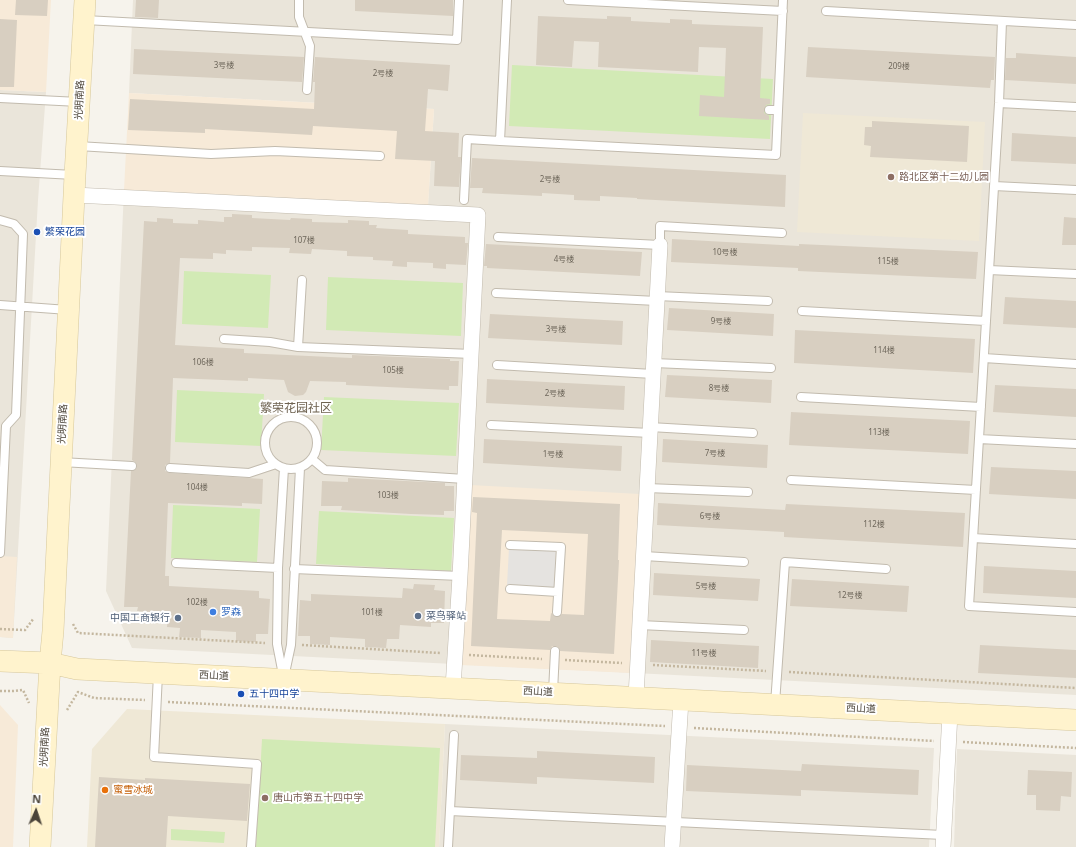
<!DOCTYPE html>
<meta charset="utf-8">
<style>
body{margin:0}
#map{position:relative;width:1076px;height:847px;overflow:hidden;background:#f6f3ec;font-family:"Noto Sans",sans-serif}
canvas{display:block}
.north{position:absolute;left:16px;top:791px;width:40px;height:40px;-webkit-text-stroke:3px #fff;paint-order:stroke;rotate:3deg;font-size:11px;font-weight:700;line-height:16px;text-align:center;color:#4b4439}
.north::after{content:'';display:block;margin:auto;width:14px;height:18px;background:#4b4439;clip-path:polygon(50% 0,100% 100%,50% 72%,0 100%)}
</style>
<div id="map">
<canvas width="1076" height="847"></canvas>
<div class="north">N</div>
</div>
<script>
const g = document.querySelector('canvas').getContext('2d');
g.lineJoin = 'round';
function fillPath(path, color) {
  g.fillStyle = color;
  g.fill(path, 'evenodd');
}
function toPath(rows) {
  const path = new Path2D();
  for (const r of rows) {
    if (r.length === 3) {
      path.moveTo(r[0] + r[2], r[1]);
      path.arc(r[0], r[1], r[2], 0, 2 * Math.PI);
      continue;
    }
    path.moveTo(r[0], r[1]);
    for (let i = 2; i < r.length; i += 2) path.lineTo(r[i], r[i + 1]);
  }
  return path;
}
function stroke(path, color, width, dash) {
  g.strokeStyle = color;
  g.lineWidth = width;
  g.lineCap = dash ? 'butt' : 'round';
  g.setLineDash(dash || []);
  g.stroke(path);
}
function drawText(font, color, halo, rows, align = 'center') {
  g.font = font + ' "Noto Sans","Noto Sans SC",sans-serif';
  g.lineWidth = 4;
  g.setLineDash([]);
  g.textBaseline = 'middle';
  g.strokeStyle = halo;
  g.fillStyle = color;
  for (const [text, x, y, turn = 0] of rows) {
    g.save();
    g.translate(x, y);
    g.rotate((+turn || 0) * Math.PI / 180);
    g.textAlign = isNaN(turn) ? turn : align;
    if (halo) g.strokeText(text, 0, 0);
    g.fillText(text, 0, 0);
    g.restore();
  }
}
const residential = toPath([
 [133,0,1076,0,1076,695,132,648,106,591,124,190,428,205,434,109,129,93],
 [0,90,46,92,38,200,13,638,0,637],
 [445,724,934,748,929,847,439,847],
 [957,749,1076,755,1076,847,954,847]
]);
const commercial = toPath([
 [0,0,51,0,46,92,0,90],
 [129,93,434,109,428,206,124,190],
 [470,485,640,494,631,673,460,665],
 [0,556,17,557,13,638,0,637],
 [0,705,18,725,13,847,0,847]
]);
const education = toPath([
 [803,113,985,122,979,241,797,232],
 [127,709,445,724,439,847,87,847,92,749]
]);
const green = toPath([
 [512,65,773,79,770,139,509,126],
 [184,271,271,275,268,328,182,324],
 [328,277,463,283,461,336,326,330],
 [177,390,264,394,261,446,175,442],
 [324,397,459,403,456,456,321,450],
 [173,505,260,509,257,562,171,558],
 [319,511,454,518,451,571,316,564],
 [262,739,440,748,435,847,256,847],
 [171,829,225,832,224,843,171,840]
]);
const parking = toPath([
 [509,548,556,551,554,588,507,585]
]);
const building = toPath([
 [16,0,48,0,47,16,15,15],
 [136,0,159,0,158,18,135,17],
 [355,0,453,0,453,16,355,11],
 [538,16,607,19,607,16,631,17,631,21,670,23,670,19,692,20,692,24,763,27,760,98,770,99,770,104,766,105,764,110,764,113,769,116,769,120,699,116,700,95,724,97,726,48,699,47,698,72,598,67,599,42,574,41,572,67,536,65],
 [0,19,17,20,14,87,0,87],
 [808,47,995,57,994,80,991,80,990,88,806,77],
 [134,49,304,57,302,82,133,74],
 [1016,53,1076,57,1076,84,1005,80,1006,58,1016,58],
 [315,57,450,65,448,91,428,89,425,131,459,133,458,157,461,157,459,187,434,186,435,161,395,159,397,131,313,126,312,135,205,129,205,133,128,130,130,99,314,109,315,82,313,82],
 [872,121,969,126,967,162,870,157,871,146,864,145,865,127,872,127],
 [1012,133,1076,137,1076,164,1011,161],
 [472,158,786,175,785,207,637,199,637,198,600,196,600,201,574,200,574,195,542,193,542,196,482,193,483,188,470,188],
 [232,214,252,215,252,218,290,220,291,218,312,219,312,222,348,223,348,220,369,221,369,225,377,225,376,228,408,230,408,234,465,237,465,243,468,243,466,265,446,264,446,269,433,268,433,263,407,262,407,267,392,266,393,261,373,260,373,257,347,256,347,251,312,249,311,254,289,253,290,248,252,247,252,251,226,250,226,254,213,253,213,259,180,258,175,345,244,349,244,353,352,358,352,355,450,359,450,361,459,361,458,386,449,386,449,390,346,385,346,382,310,381,306,392,303,395,295,396,288,392,284,380,248,378,248,381,173,378,170,463,165,465,165,471,170,473,263,479,262,504,242,503,242,506,168,503,165,576,169,576,169,586,259,591,259,598,270,599,268,634,256,634,256,642,236,641,236,632,201,630,201,638,179,637,180,628,167,627,168,613,137,611,138,607,124,607,131,471,136,469,137,466,135,462,132,460,144,221,157,222,157,218,173,219,173,223,198,224,198,220,224,222,224,217,232,217],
 [1064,217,1076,218,1076,245,1062,245],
 [672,239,799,246,799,244,978,252,976,279,798,271,798,268,671,262],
 [486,244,642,252,640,276,487,268,487,266,484,266],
 [1005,297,1076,301,1076,328,1003,324],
 [669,308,774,314,773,336,667,330],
 [490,314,623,321,622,345,488,338],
 [795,330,975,339,973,373,794,363],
 [667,375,772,380,771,403,665,397],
 [487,379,625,386,624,410,486,403],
 [995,385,1076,389,1076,417,993,412],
 [791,412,970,421,968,454,789,445],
 [484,439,622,446,621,471,483,463],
 [663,439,768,445,767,468,662,462],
 [991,467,1076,471,1076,499,989,494],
 [348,478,445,483,445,486,454,486,454,511,444,511,444,515,411,514,341,510,342,506,321,506,322,481,348,482],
 [473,497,620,504,618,560,619,560,614,654,560,651,558,647,556,646,552,646,550,650,471,646,477,513,472,512],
 [502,530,588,534,584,615,562,614,557,617,551,613,550,621,497,619],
 [658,503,785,510,786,504,965,513,963,547,784,537,784,532,657,525],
 [984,566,1076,571,1076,598,983,593],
 [654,573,760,579,758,601,653,595],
 [792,579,909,586,907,612,790,606],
 [414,584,435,585,434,590,445,591,444,623,431,623,431,627,400,625,399,639,387,639,386,648,365,647,365,639,330,637,330,645,310,644,310,636,298,636,300,600,311,601,311,594,402,598,403,588,413,589],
 [651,640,759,646,758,668,650,662],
 [980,645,1076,650,1076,678,978,673],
 [537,751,655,757,654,783,537,777,537,784,460,780,461,755,537,758],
 [802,764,919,770,918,795,801,790,801,796,686,791,687,765,801,771],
 [1028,770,1072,772,1071,797,1061,796,1060,811,1036,810,1036,795,1027,795],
 [99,777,145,780,145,778,250,784,247,821,168,816,166,847,95,847]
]);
const path = toPath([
 [73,624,78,633,265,643],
 [0,629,25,630,34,618],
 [302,645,440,653],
 [469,655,542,659],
 [565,660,622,663],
 [653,665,766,671],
 [789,672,1076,688],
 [0,691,13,691,23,690,29,703],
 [168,702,665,726],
 [67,710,78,692,94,698,145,700],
 [694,728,934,741],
 [963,742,1076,748]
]);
const lane = toPath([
 [299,0,299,17,310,46,307,90],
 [507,0,500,141,776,155,783,0],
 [568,0,783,11],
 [826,11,1076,25],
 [85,20,457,40,459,0],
 [1002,21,999,103,969,606,1076,612],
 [0,98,79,102],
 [999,103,1076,107],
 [769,110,778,110],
 [78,146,211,154,275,151,380,156],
 [0,171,74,175],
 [994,186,1076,190],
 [464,200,467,139,500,141],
 [0,220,14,224,23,234,16,415,6,426,0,553],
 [498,237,660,245,660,226,782,233],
 [989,270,1076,274],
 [496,293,657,301],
 [657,296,768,301],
 [0,305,68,310],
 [802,311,986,321],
 [224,339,270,342,298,347,472,354],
 [298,347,302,280],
 [984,358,1076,364],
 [654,363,771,368],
 [497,365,653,374],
 [801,397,981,407],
 [291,443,26],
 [491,425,650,433],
 [650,427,753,433],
 [979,439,1076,444],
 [312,459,325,470,465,479],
 [61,462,132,466],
 [170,468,249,473,276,464],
 [791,480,976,490],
 [647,488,748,492],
 [973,538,1076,544],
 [510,545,561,547,557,612],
 [644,556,744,562],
 [176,563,278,568],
 [294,569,460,576],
 [510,589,558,592],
 [640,625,744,630],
 [158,674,154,757,257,764,251,847],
 [283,675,277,644,278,568,284,468],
 [284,678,291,645,300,468],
 [553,692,555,651],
 [775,704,785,562,886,569],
 [450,811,943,835],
 [448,847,454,735]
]);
const street = toPath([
 [74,195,478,215,460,576,453,688],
 [636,697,660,245],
 [672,847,681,700],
 [943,847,950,713]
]);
const secondary = toPath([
 [0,661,50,663,77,669,1076,720],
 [40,847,50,663,53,631,75,175,85,0]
]);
const markers = [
 [891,177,4,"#8d6e63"],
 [37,232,4,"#1a4fb4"],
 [213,612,4,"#3f7fe0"],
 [418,616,4,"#5c6f8a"],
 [178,618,4,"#5c6f8a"],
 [241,694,4,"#1a4fb4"],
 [105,790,4,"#e8710a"],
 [265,798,4,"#8d6e63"]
];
const numberNames = [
 ["3号楼",224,66],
 ["209楼",899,67],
 ["2号楼",383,74],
 ["2号楼",550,180],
 ["107楼",304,241],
 ["10号楼",725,253],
 ["4号楼",564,260],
 ["115楼",888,262],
 ["9号楼",721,322],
 ["3号楼",556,330],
 ["114楼",884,351],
 ["106楼",203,363],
 ["105楼",393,371],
 ["8号楼",719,389],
 ["2号楼",555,394],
 ["113楼",879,433],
 ["7号楼",715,454],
 ["1号楼",553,455],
 ["104楼",197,488],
 ["103楼",388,496],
 ["6号楼",710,517],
 ["112楼",874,525],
 ["5号楼",706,587],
 ["12号楼",850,596],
 ["102楼",197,603],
 ["101楼",372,613],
 ["11号楼",704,654]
];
const streetNames = [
 ["光明南路",80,100,-87],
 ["光明南路",63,424,-87],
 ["西山道",214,676,3],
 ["西山道",538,692,3],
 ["西山道",861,709,3],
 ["光明南路",45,747,-87]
];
const educationNames = [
 ["路北区第十二幼儿园",899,177],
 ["唐山市第五十四中学",273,798]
];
const transitNames = [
 ["繁荣花园",45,232],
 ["五十四中学",249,694]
];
const shopNames = [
 ["罗森",221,612]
];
const serviceNames = [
 ["菜鸟驿站",426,616],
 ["中国工商银行",170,618,"right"]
];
const foodNames = [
 ["蜜雪冰城",113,790]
];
const quarterNames = [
 ["繁荣花园社区",296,409]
];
fillPath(residential, '#eae5da');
fillPath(commercial, '#f7ead8');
fillPath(education, '#efe8d6');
fillPath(green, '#d2eab5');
fillPath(parking, '#e5e3e0');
fillPath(building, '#d8cfc1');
stroke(lane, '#c2bbae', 10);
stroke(street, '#c2bbae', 16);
stroke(secondary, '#d6c79b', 22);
stroke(path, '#c4b79f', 2.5, [2, 2]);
stroke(lane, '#fff', 8);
stroke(street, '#fff', 15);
stroke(secondary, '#fff3cd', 21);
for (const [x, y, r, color] of markers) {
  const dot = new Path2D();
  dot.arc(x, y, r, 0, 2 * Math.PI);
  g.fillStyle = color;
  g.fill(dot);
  stroke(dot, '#fff', 1.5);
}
drawText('8px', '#6e675b', null, numberNames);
drawText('10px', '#4b4439', '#fff', streetNames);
drawText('10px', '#785e54', '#fff', educationNames, 'left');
drawText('10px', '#164399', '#fff', transitNames, 'left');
drawText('10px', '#366cbe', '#fff', shopNames, 'left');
drawText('10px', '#4e5e75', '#fff', serviceNames, 'left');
drawText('10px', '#c56008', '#fff', foodNames, 'left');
drawText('12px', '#6e6250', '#fff', quarterNames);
</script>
